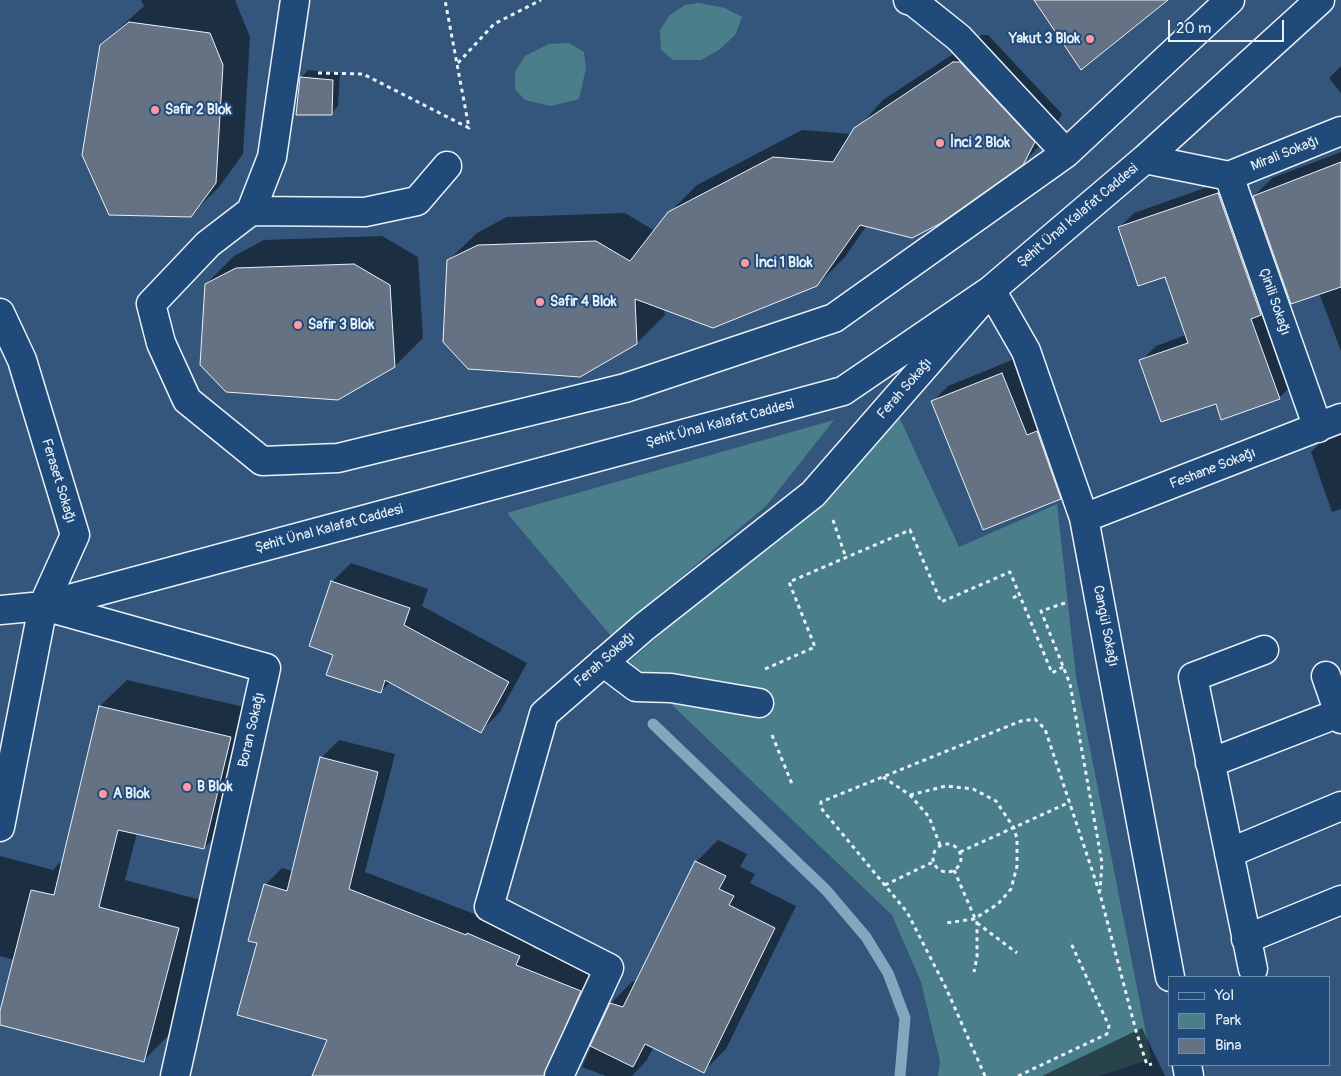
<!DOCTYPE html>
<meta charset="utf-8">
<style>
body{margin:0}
#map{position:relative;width:1341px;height:1076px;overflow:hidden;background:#34567d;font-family:Pangolin,sans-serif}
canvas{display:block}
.legend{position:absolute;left:1168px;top:976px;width:162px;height:90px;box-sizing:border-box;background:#1f4a7a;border:1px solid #6f8dac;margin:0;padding:6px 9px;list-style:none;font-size:15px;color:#e8f1f8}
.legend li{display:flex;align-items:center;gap:10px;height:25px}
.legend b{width:25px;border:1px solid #6f8dac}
.scale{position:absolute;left:1168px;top:20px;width:116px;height:22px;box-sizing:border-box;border:2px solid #e8f1f8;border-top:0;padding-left:6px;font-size:15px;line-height:18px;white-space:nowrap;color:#e8f1f8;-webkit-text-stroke:4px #1f4a7a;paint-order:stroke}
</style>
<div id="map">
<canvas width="1341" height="1076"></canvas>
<ul class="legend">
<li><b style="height:6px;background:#1f4a7a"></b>Yol</li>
<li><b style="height:14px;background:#4b7e8b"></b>Park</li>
<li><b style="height:14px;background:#657284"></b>Bina</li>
</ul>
<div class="scale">20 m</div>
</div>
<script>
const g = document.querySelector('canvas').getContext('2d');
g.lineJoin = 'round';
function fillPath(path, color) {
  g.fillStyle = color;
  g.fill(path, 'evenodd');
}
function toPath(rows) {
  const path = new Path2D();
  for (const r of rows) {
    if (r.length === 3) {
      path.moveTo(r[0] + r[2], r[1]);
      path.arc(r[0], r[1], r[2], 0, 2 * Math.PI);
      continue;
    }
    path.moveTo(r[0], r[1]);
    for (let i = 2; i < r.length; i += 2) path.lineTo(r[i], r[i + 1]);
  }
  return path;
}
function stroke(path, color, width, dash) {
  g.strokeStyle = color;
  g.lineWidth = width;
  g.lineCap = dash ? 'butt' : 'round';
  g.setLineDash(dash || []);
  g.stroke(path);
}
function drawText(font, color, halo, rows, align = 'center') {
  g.font = font + ' Pangolin,sans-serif';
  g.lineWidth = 4;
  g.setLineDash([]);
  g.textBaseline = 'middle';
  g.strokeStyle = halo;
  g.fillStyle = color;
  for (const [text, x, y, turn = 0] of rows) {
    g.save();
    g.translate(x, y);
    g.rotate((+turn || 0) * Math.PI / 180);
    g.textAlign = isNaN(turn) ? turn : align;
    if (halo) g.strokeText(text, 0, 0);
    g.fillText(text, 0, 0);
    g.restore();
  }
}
const green = toPath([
 [699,3,725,8,742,17,735,35,719,50,701,60,673,60,661,50,660,30,670,15,685,5],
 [569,43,584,52,586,68,579,99,551,106,525,100,515,89,515,72,525,56,549,44],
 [900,419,959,547,1057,504,1076,677,1151,1059,1099,1076,938,1076,940,1061,921,982,892,915,628,663],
 [834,420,766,506,611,636,507,513]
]);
const shadow = toPath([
 [141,0,235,0,250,37,243,154,219,187,191,215,101,45,144,6],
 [982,35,988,35,1062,114,1050,135,1022,164,867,225,845,257,817,285,664,309,665,315,637,343,448,261,477,233,507,217,625,213,655,231,669,213,697,185,802,130,852,134,883,100],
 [1341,66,1341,93,1329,78],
 [308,70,340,73,338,106,331,114,301,78],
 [1341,152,1341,351,1319,293,1254,196,1272,178],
 [1233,178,1294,383,1279,398,1216,402,1141,361,1156,346,1186,335,1165,275,1119,228,1134,213],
 [382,236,418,257,423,338,395,366,206,284,234,256,264,240],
 [1017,358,1075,483,1060,498,933,401,948,386],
 [1341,432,1341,509,1332,512,1311,452,1326,437],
 [351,563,428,589,422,606,527,663,500,712,481,731,391,681,380,692,332,582],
 [127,680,257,710,230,821,204,848,137,833,125,880,205,901,170,1034,143,1061,0,1023,15,960,0,956,0,856,53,870,59,863,63,864,100,706],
 [339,740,395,754,365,872,537,938,533,948,598,974,568,1037,551,1055,538,1076,315,1076,329,1039,259,942,265,885,282,868,293,871,321,758],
 [718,840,747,854,740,867,755,874,750,883,796,906,726,1049,704,1071,654,1047,646,1061,632,1076,606,1076,582,1067,611,1003,633,981,636,982,696,862],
 [1142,1028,1165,1076,1042,1076]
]);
const stream = toPath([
 [653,724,826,890,866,937,888,973,905,1018,900,1076]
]);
const building = toPath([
 [1034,0,1168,0,1081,70,1034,0],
 [129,22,210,33,223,65,216,183,191,217,109,215,82,155,100,45,129,22],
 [953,62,960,62,1035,142,1023,165,941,223,912,238,860,225,817,286,713,328,635,299,637,344,580,377,468,369,443,342,447,260,478,245,596,241,630,261,668,212,773,157,833,162,854,128,953,62],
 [300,77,333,80,332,115,296,115,300,77],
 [1341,162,1341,287,1291,304,1253,196,1341,162],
 [1218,193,1261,315,1251,319,1280,399,1221,420,1216,404,1161,422,1139,360,1188,343,1165,277,1138,286,1118,227,1218,193],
 [354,264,390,285,395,367,338,400,226,392,200,365,205,284,236,268,354,264],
 [1002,373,1027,435,1037,431,1061,499,983,530,931,401,1002,373],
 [331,581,410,608,404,625,509,682,481,733,385,680,381,693,326,675,333,655,309,646,331,581],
 [99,706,231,737,204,849,118,830,99,907,179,928,144,1062,0,1025,0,1011,31,890,54,895,99,706],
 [320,757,378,772,349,889,466,935,467,933,520,956,516,965,581,991,544,1076,312,1076,327,1040,237,1015,257,943,248,941,264,884,287,891,320,757],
 [695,861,726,876,719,889,734,896,729,905,775,928,704,1073,645,1044,633,1067,590,1046,610,1003,623,1007,695,861]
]);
const path = toPath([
 [458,63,494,24,541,0],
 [318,73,363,74,469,128,445,0],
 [833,520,846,558],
 [1013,598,1020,594],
 [1065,603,1041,611,1070,684,1102,863,1100,891],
 [765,669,815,647,789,582,910,530,941,602,1010,572,1052,673,1063,667],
 [772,735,792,784],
 [883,777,910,795,929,817,940,845],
 [910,795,946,786,973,789,996,801,1014,828,1017,839,1017,866,1011,889,998,904,974,919,946,923],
 [947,858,14],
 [960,852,1070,802],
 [954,870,977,923,977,957,974,972],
 [885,885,933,862],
 [977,923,1017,953],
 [985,1076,946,988,907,912,821,808,821,802,1021,721,1035,719,1045,729,1100,894,1136,1031,1147,1065,1152,1064],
 [1018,1076,1107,1034,1109,1026,1070,941]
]);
const minor = toPath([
 [295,0,272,157,251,211,208,244,151,304,161,343,187,400,262,461,338,458,625,388,834,318,1066,153,1230,0],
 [908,0,914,2,959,38,1066,153],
 [1145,159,1229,176],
 [1229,176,1318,428],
 [1229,176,1341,131],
 [251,211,365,212,417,201,447,166],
 [0,313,22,360,75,535,43,606,0,827],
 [1084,518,1341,418],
 [44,606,266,668,175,1076],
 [0,610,43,606,843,391,991,290,1145,159,1320,0],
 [603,662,636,687,671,688,759,703],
 [1326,676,1341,719],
 [1210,763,1339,713],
 [1229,853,1341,806],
 [1246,939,1341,900],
 [1253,969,1193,677,1264,650],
 [1187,1065,1189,1076],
 [559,1076,609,968,489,907,544,714,644,627,813,494,991,290,1026,351,1084,518,1170,977]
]);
const markers = [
 [1090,39,5,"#ff9aa2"],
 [155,110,5,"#ff9aa2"],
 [940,143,5,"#ff9aa2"],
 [745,263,5,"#ff9aa2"],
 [540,302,5,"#ff9aa2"],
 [298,325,5,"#ff9aa2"],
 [187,787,5,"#ff9aa2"],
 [103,794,5,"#ff9aa2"]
];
const poiNames = [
 ["Yakut 3 Blok",1080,39,"right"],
 ["Safir 2 Blok",165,110],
 ["İnci 2 Blok",950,143],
 ["İnci 1 Blok",755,263],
 ["Safir 4 Blok",550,302],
 ["Safir 3 Blok",308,325],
 ["B Blok",197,787],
 ["A Blok",113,794]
];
const streetNames = [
 ["Mirali Sokağı",1285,154,-22],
 ["Şehit Ünal Kalafat Caddesi",1078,216,-40],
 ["Çinili Sokağı",1274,302,71],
 ["Ferah Sokağı",905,389,-49],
 ["Şehit Ünal Kalafat Caddesi",720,424,-15],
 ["Feshane Sokağı",1213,469,-21],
 ["Feraset Sokağı",58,481,73],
 ["Şehit Ünal Kalafat Caddesi",329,529,-15],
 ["Cangül Sokağı",1105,626,79],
 ["Ferah Sokağı",605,660,-41],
 ["Boran Sokağı",252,730,-77]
];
fillPath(green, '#4b7e8b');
fillPath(shadow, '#0007');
stroke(stream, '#82a7bf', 11);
fillPath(building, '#657284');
stroke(building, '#e8f1f8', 1);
stroke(minor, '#e8f1f8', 31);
stroke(path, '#e8f1f8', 3, [4, 4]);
stroke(minor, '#1f4a7a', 28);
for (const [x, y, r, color] of markers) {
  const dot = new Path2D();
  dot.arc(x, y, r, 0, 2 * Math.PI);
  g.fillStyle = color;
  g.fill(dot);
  stroke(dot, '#1f4a7a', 2);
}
drawText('bold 14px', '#e8f1f8', '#1f4a7a', poiNames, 'left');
drawText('14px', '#e8f1f8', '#1f4a7a', streetNames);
</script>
